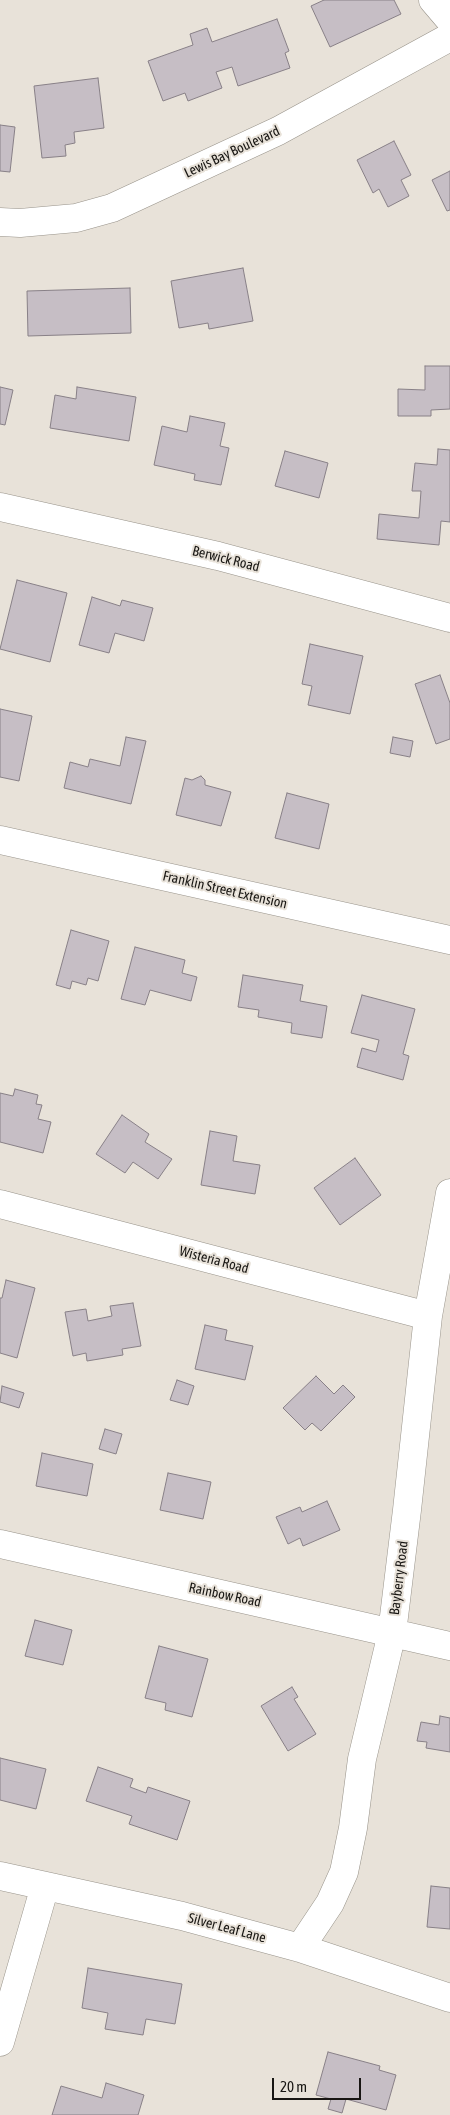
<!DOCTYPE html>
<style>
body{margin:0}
#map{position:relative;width:450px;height:2115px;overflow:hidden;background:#e8e2d9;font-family:"Asap Condensed",sans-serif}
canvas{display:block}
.scale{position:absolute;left:272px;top:2078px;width:89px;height:22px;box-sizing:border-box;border:2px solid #181613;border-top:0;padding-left:6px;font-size:15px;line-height:18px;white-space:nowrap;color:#181613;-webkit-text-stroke:4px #e8e2d9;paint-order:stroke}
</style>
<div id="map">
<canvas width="450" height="2115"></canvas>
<div class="scale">20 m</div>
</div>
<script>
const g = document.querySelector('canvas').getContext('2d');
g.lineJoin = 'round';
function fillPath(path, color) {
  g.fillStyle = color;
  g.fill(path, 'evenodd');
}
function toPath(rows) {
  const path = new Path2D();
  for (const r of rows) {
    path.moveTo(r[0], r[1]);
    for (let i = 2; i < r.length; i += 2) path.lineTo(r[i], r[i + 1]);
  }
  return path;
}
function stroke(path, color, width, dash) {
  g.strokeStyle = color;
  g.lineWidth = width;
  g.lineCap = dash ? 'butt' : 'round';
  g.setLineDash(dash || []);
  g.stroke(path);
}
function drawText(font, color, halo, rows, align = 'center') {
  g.font = font + ' "Asap Condensed",sans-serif';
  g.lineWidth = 4;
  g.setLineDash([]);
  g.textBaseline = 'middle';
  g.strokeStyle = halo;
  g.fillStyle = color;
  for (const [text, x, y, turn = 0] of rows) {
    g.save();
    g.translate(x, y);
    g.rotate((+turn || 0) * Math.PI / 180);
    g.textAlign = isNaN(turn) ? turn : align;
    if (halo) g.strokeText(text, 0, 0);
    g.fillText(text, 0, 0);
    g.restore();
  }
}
const building = toPath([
 [324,0,394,0,401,14,330,47,311,6,324,0],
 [277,19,289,51,285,53,290,68,238,86,232,67,216,72,222,88,188,101,185,93,163,101,148,61,193,45,190,34,207,28,212,42,277,19],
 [98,78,104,128,74,132,75,143,65,145,66,156,42,158,34,86,98,78],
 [0,125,15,127,10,172,0,171,0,125],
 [394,141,411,175,401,180,409,196,388,207,379,189,373,193,357,160,394,141],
 [450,171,450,210,447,211,432,180,450,171],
 [243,268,253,321,209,329,208,323,179,328,171,281,243,268],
 [130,288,131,333,28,336,27,291,130,288],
 [425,366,450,366,450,409,431,410,431,416,398,416,398,389,425,390,425,366],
 [0,387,13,390,5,425,0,424,0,387],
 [77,387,136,397,129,441,50,428,55,395,76,399,77,387],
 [190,416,225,423,220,446,229,448,221,485,194,480,195,474,154,465,162,426,187,432,190,416],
 [438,449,450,450,450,522,441,521,439,545,377,539,379,514,419,518,421,491,412,491,415,463,437,465,438,449],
 [285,451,328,463,319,498,275,486,285,451],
 [17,580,67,593,50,662,0,649,17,580],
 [92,597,120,606,122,600,153,608,144,641,115,633,109,653,79,645,92,597],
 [310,644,363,656,350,714,308,705,312,686,302,684,310,644],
 [440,675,450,703,450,739,436,744,415,684,440,675],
 [0,709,32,716,19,781,0,777,0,709],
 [126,737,146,741,131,804,64,788,70,762,88,767,90,759,120,766,126,737],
 [393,737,413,741,410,757,390,753,393,737],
 [201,776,205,780,205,785,231,792,221,826,176,815,185,778,192,780,201,776],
 [287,793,329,804,319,849,275,838,287,793],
 [71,930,109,941,98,981,88,978,86,985,72,981,70,989,56,985,71,930],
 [135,947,185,960,182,973,197,977,191,1001,150,990,145,1005,121,999,135,947],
 [243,975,303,985,300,1001,327,1006,322,1038,291,1033,292,1023,258,1017,259,1010,238,1007,243,975],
 [362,995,415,1009,403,1054,409,1056,403,1080,357,1067,362,1048,376,1052,379,1040,351,1033,362,995],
 [15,1089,38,1095,36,1104,42,1105,38,1119,51,1122,43,1153,0,1142,0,1093,13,1096,15,1089],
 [122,1115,149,1134,145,1142,172,1159,158,1179,133,1162,125,1173,96,1154,122,1115],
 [210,1131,237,1136,233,1161,260,1165,255,1194,201,1185,210,1131],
 [355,1158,381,1195,340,1225,314,1188,355,1158],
 [6,1280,35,1288,17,1358,0,1353,0,1298,2,1298,6,1280],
 [133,1303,141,1346,122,1349,123,1355,87,1361,86,1353,73,1356,65,1312,86,1309,88,1321,112,1316,110,1306,133,1303],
 [205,1325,227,1330,225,1340,253,1346,245,1380,195,1369,205,1325],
 [316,1376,334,1394,343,1385,355,1397,321,1431,312,1423,305,1430,283,1408,316,1376],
 [177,1380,194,1386,188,1405,170,1400,177,1380],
 [2,1386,24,1393,19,1408,0,1402,2,1386],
 [105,1429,122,1434,116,1454,99,1449,105,1429],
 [42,1453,93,1464,87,1496,36,1486,42,1453],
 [168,1473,211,1482,203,1519,160,1510,168,1473],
 [327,1501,340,1530,303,1546,300,1538,288,1544,276,1517,300,1507,302,1512,327,1501],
 [35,1620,72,1630,63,1665,25,1656,35,1620],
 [159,1646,208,1659,192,1717,165,1710,166,1703,145,1698,159,1646],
 [292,1687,298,1697,294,1699,316,1734,288,1751,261,1706,292,1687],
 [440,1716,450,1718,450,1752,426,1748,427,1742,417,1741,421,1722,439,1725,440,1716],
 [0,1758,46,1769,36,1809,0,1800,0,1758],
 [98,1767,133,1779,130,1787,146,1793,148,1787,190,1801,177,1840,129,1824,132,1816,86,1801,98,1767],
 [431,1886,450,1888,450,1929,427,1927,431,1886],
 [88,1968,182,1984,175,2024,146,2019,143,2035,105,2029,108,2013,82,2008,88,1968],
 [328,2052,380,2066,379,2070,396,2075,386,2110,346,2099,342,2113,328,2109,331,2099,316,2095,328,2052],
 [106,2083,144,2095,138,2115,52,2115,61,2086,102,2098,106,2083]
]);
const minor = toPath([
 [433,0,450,20],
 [0,222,20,223,76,218,112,208,278,131,450,37],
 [0,507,218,556,450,618],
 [0,840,450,940],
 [0,1204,428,1316],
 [0,1544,450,1646],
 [0,1876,182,1916,300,1948,450,1998],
 [300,1948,330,1903,344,1872,353,1828,362,1759,392,1633,407,1510,428,1316,450,1193],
 [0,2042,45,1886]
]);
const streetNames = [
 ["Lewis Bay Boulevard",232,152,-25],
 ["Berwick Road",226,559,14],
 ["Franklin Street Extension",225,890,13],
 ["Wisteria Road",214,1260,15],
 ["Bayberry Road",399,1578,-83],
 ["Rainbow Road",225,1595,12],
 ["Silver Leaf Lane",227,1928,15]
];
fillPath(building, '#c6bec5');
stroke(building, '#888087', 1);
stroke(minor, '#98938a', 29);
stroke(minor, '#fff', 28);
drawText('14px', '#181613', '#e8e2d9', streetNames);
</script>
